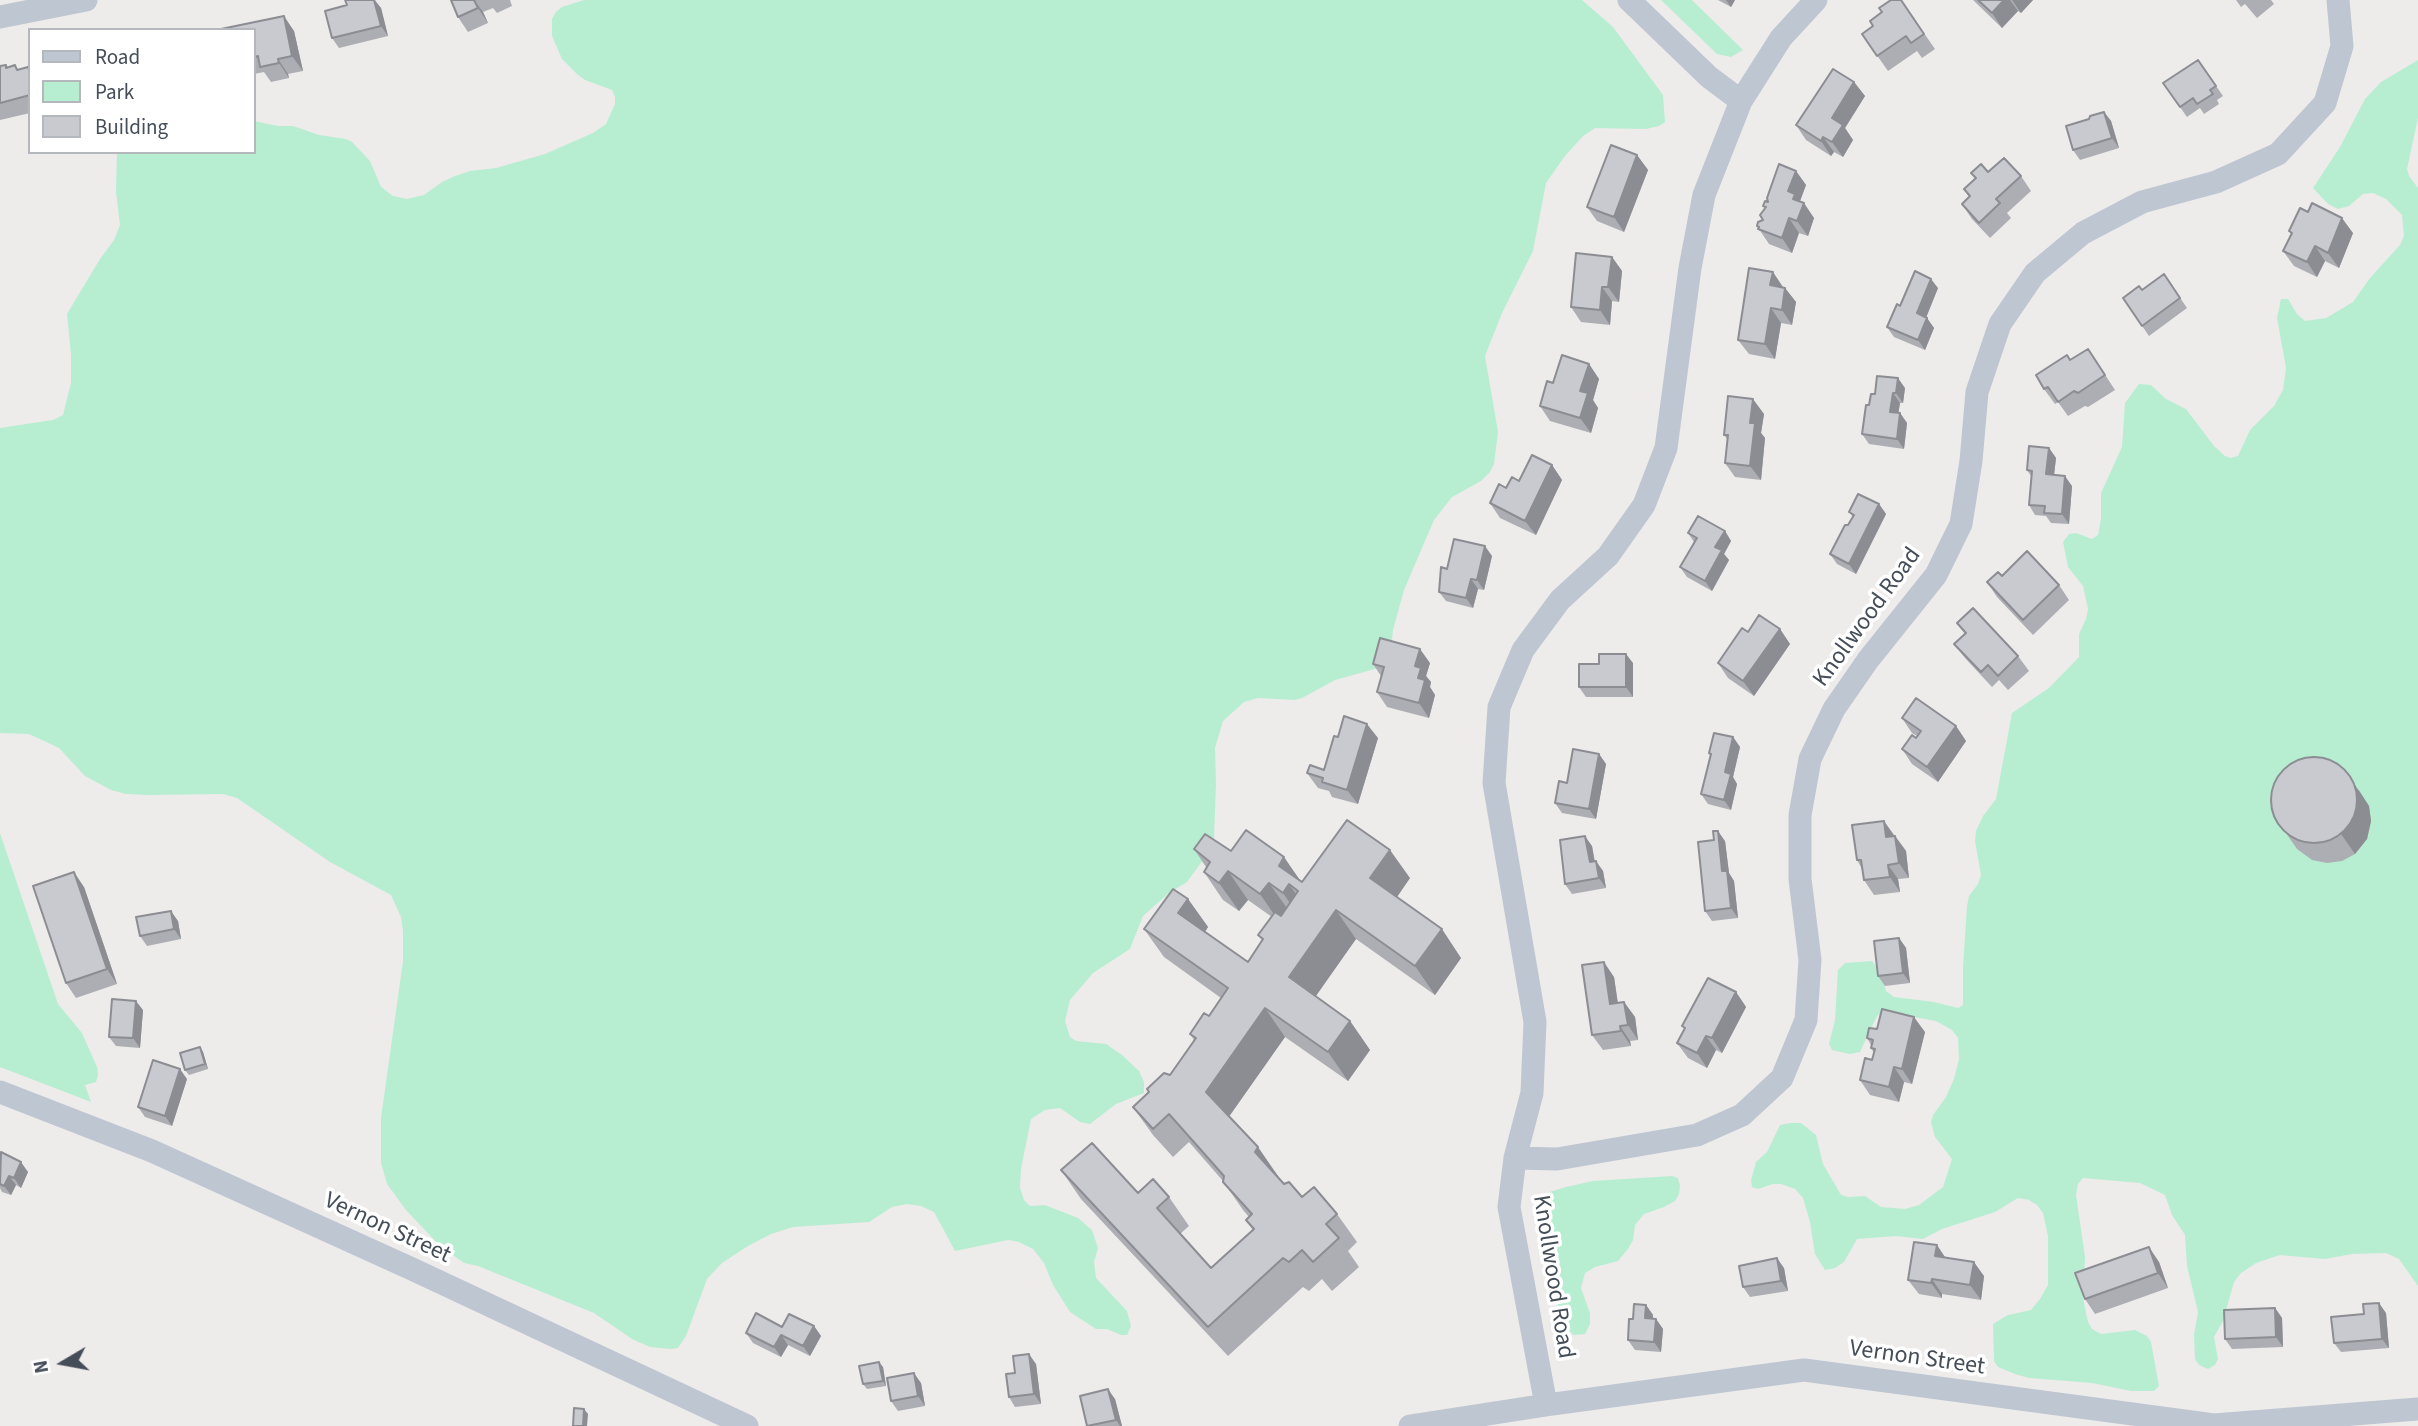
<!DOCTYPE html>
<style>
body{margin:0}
#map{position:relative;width:2418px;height:1426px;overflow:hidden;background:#eeebeb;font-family:"Source Sans 3",sans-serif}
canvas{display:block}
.legend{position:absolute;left:28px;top:28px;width:228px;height:126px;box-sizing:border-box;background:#fff;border:2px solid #b4b8bc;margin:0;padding:9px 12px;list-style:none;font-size:21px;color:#444d58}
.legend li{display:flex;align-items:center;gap:14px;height:35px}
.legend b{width:35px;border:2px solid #b4b8bc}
.north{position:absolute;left:28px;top:1328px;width:70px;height:70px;-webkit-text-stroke:5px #fff;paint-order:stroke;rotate:260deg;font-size:19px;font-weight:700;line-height:28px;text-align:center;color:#444d58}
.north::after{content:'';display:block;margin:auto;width:24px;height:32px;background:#444d58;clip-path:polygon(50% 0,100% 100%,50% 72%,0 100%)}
</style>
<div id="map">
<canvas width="2418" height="1426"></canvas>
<ul class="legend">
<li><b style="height:9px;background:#bec6d1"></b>Road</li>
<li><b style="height:19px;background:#b7eed1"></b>Park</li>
<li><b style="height:19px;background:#c8cad0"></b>Building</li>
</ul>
<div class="north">N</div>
</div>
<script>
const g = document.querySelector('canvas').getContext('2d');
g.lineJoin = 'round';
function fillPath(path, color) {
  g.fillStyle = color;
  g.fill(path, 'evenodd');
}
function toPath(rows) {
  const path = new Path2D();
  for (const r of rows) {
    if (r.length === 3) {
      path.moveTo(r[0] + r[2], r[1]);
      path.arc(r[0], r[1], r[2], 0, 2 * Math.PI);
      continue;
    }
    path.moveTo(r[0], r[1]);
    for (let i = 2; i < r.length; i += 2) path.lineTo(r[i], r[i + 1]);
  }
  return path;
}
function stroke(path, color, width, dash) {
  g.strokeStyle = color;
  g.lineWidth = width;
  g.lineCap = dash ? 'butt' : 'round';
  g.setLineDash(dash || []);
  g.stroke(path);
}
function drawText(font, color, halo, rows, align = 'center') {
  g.font = font + ' "Source Sans 3",sans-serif';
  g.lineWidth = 7;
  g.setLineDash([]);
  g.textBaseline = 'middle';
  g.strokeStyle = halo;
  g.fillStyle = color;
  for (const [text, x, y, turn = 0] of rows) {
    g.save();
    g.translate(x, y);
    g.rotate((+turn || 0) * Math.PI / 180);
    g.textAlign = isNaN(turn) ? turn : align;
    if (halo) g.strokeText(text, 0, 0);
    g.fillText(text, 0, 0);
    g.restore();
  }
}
const green = toPath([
 [584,0,1582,0,1613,27,1663,95,1665,122,1659,126,1646,129,1595,128,1583,136,1565,156,1546,183,1533,251,1502,313,1485,356,1498,432,1494,464,1490,472,1481,481,1452,497,1434,520,1404,590,1393,630,1390,658,1382,667,1335,680,1302,698,1295,700,1258,698,1244,702,1223,721,1215,748,1216,784,1214,838,1203,860,1187,882,1169,893,1143,916,1130,949,1093,973,1070,1000,1065,1021,1070,1037,1076,1041,1106,1044,1122,1055,1139,1071,1144,1082,1144,1093,1116,1104,1090,1124,1080,1122,1060,1108,1045,1110,1031,1119,1021,1169,1020,1188,1024,1200,1030,1206,1045,1205,1078,1218,1092,1230,1098,1248,1094,1262,1096,1278,1127,1311,1131,1326,1127,1335,1121,1335,1107,1329,1096,1329,1070,1312,1053,1285,1044,1263,1033,1249,1019,1242,1008,1240,955,1251,934,1212,921,1206,907,1204,892,1207,869,1222,793,1227,771,1234,748,1246,722,1263,707,1279,686,1336,678,1348,671,1349,650,1347,632,1339,594,1313,478,1266,464,1263,440,1246,406,1210,387,1184,381,1163,381,1118,403,961,403,931,401,917,391,895,330,862,237,798,223,794,149,795,126,794,111,790,85,776,59,748,29,734,0,733,0,428,53,420,63,415,71,383,71,355,67,314,100,259,114,240,120,225,116,192,117,152,254,152,254,121,278,126,293,126,319,135,346,139,352,142,370,161,381,187,393,196,407,199,424,195,442,182,455,176,470,171,496,168,545,154,593,133,606,124,615,104,615,97,612,90,585,80,578,75,562,59,552,36,552,19,556,12,562,7],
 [1661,0,1692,0,1743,50,1731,57,1717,54],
 [2418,60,2418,118,2407,169,2409,176,2418,188,2418,1286,2399,1259,2386,1253,2352,1254,2325,1259,2280,1255,2256,1263,2241,1273,2234,1282,2223,1321,2214,1337,2218,1359,2215,1365,2208,1369,2199,1365,2195,1359,2194,1335,2198,1312,2187,1266,2185,1235,2172,1215,2165,1195,2140,1183,2083,1178,2078,1184,2076,1195,2085,1257,2083,1298,2088,1322,2092,1329,2101,1334,2135,1330,2147,1336,2151,1342,2159,1386,2154,1391,2131,1391,2092,1383,2029,1378,2015,1374,1998,1367,1994,1361,1993,1324,2008,1315,2031,1310,2040,1299,2048,1285,2048,1236,2043,1213,2037,1205,2029,1200,2018,1198,1995,1212,1942,1229,1923,1239,1896,1236,1857,1239,1844,1262,1835,1268,1825,1270,1815,1254,1810,1222,1803,1198,1795,1189,1781,1184,1773,1184,1758,1189,1752,1187,1751,1180,1756,1162,1767,1152,1780,1125,1790,1123,1801,1123,1816,1135,1823,1164,1841,1195,1848,1197,1865,1196,1881,1207,1905,1209,1919,1205,1943,1187,1952,1159,1935,1137,1931,1122,1933,1115,1946,1097,1954,1079,1959,1059,1958,1038,1952,1030,1936,1021,1887,1012,1878,1015,1876,1018,1860,1052,1850,1054,1832,1050,1829,1044,1835,1020,1838,970,1845,963,1872,961,1881,973,1886,991,1894,997,1934,1002,1958,1008,1963,1005,1963,967,1967,906,1969,896,1978,884,1981,875,1975,841,1976,831,1983,816,1996,799,2012,713,2049,688,2079,657,2079,634,2086,619,2088,609,2083,586,2068,567,2063,542,2069,534,2076,533,2092,539,2098,535,2101,519,2101,493,2122,447,2125,403,2139,384,2151,385,2166,399,2186,409,2214,446,2225,456,2231,458,2238,456,2250,430,2274,406,2283,390,2286,368,2277,318,2281,299,2288,299,2297,314,2305,321,2326,318,2353,302,2370,278,2400,245,2404,236,2402,215,2386,199,2373,193,2363,194,2349,206,2338,209,2328,204,2313,188,2340,147,2365,99,2381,82],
 [0,833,58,1004,82,1033,97,1067,98,1075,96,1082,85,1085,91,1102,0,1067],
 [1672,1176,1678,1178,1680,1186,1679,1194,1675,1201,1664,1207,1644,1214,1635,1225,1633,1240,1628,1249,1618,1261,1595,1267,1585,1273,1581,1288,1590,1313,1590,1324,1585,1334,1573,1335,1563,1322,1552,1283,1537,1209,1539,1198,1546,1193,1566,1187,1593,1181]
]);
const minor = toPath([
 [1629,0,1709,77,1741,101],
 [0,17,86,0],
 [0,1092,152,1151,412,1269,747,1426],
 [1515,1158,1557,1159,1697,1135,1742,1115,1782,1078,1806,1020,1810,960,1800,879,1800,815,1810,759,1834,709,1868,660,1936,575,1961,524,1971,461,1977,392,2000,324,2035,273,2083,233,2142,202,2216,182,2278,154,2325,103,2342,46,2338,0],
 [1546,1405,1509,1207,1515,1158,1532,1093,1535,1022,1494,783,1499,707,1523,650,1560,600,1608,556,1644,505,1666,448,1690,268,1704,195,1741,101,1781,38,1816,0],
 [1410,1426,1546,1405,1804,1370,2214,1425,2418,1409]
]);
const wall = toPath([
 [345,0,375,0,381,8,388,36,339,48,332,38,347,5],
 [451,0,510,0,512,6,497,13,493,8,483,12,488,23,468,32,458,17],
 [1718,0,1735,0,1731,7],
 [1901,0,1935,49,1922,58,1917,51,1888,71,1862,34,1873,26],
 [1973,0,2033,0,2021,13,2018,11,2002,28],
 [2236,0,2271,0,2274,4,2257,18,2245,4,2241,7],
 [254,30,294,31,303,71,288,74,289,78,271,82,264,72,254,74],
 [2198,60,2223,96,2217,100,2219,104,2204,114,2200,108,2187,117,2163,83],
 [6,65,8,67,15,65,18,70,28,67,30,69,30,113,0,120,0,66],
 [1854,82,1865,96,1845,128,1853,140,1843,157,1834,152,1831,156,1806,140,1796,125],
 [2104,112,2111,121,2119,148,2080,160,2073,150,2089,119],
 [1637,155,1648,170,1624,232,1597,221,1587,207],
 [1796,171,1806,185,1800,201,1814,218,1808,236,1799,233,1792,253,1769,244,1757,226,1763,220,1765,209,1763,206,1768,202],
 [1988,172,2021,176,2031,191,2007,213,2011,218,1990,238,1972,219,1962,204,1969,197,1964,189,1976,179,1971,173],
 [2308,212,2353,233,2339,268,2325,261,2317,277,2294,266,2283,251,2291,234,2289,231],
 [1612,257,1622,271,1619,302,1612,301,1610,325,1581,322,1571,307],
 [2164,274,2187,308,2149,336,2123,298,2142,290],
 [1785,288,1796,302,1792,325,1781,323,1775,359,1749,354,1738,340],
 [1938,288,1926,317,1934,328,1925,350,1894,337,1887,327,1900,306],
 [2070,360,2098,364,2115,390,2088,407,2085,406,2068,416,2058,402,2055,404,2044,389],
 [1589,364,1599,379,1593,400,1598,408,1591,433,1550,421,1540,406,1553,383],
 [1905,388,1903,403,1900,403,1898,413,1900,413,1907,423,1904,449,1869,444,1862,434,1869,405,1875,394],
 [1764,414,1761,433,1765,438,1761,480,1735,477,1725,463,1727,439,1724,435],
 [2049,448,2056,458,2054,475,2072,486,2069,524,2051,523,2046,516,2035,515,2029,505,2031,476,2027,470],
 [1552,465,1562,480,1536,535,1500,518,1490,503,1506,488],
 [1879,504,1886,514,1856,574,1837,564,1830,554,1853,517,1849,512],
 [1725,531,1731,541,1724,554,1729,560,1712,591,1687,577,1680,567,1694,542,1688,533],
 [1492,556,1484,590,1478,589,1473,608,1446,601,1439,592,1447,569],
 [1987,582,2059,585,2069,600,2033,635,1997,597],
 [1957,623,2018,656,2029,671,2008,690,1999,680,1992,687,1965,658,1954,644,1965,634],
 [1780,629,1790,644,1754,696,1728,678,1718,663,1748,632],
 [1430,663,1426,676,1431,682,1430,687,1435,695,1429,718,1387,707,1377,692,1381,676,1373,664],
 [1633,663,1633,697,1586,697,1579,687,1599,664],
 [1902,718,1956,726,1966,741,1938,782,1912,764,1902,749,1917,736,1912,733],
 [1338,737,1378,738,1358,804,1332,797,1329,791,1318,788,1307,773,1324,770],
 [1733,737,1740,747,1733,777,1737,784,1731,810,1708,804,1701,794,1710,756,1709,753],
 [1599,754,1606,764,1596,819,1562,813,1555,803],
 [2359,790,2369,806,2371,821,2367,839,2355,854,2342,861,2327,863,2312,860,2297,849,2275,817],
 [1884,821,1906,851,1909,878,1898,879,1900,892,1874,895,1864,880,1862,869,1857,860],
 [1714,840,1725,841,1729,873,1734,881,1738,918,1712,921,1705,911],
 [1592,846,1595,861,1603,871,1606,888,1572,894,1565,884],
 [1194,849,1231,851,1302,882,1410,878,1397,897,1461,958,1435,995,1356,939,1315,996,1350,1021,1370,1050,1348,1081,1285,1037,1229,1116,1284,1184,1302,1197,1337,1214,1357,1242,1348,1251,1359,1267,1332,1291,1322,1279,1309,1291,1303,1287,1228,1356,1081,1199,1061,1170,1138,1193,1169,1197,1189,1226,1180,1234,1211,1268,1253,1230,1246,1220,1249,1217,1243,1210,1223,1181,1189,1142,1173,1157,1153,1135,1133,1107,1170,1075,1194,1040,1190,1034,1209,1016,1221,998,1164,957,1144,929,1188,899,1208,927,1205,932,1248,962,1262,940,1258,935,1272,917,1248,900,1239,911,1223,900,1204,872,1206,867],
 [84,887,117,984,76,998,66,983],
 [178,921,181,939,147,946,140,936],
 [1899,938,1906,948,1910,983,1885,986,1878,976],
 [1614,977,1618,1003,1624,1002,1635,1017,1638,1040,1630,1041,1631,1046,1603,1050,1592,1035],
 [1736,992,1746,1007,1722,1053,1716,1050,1707,1068,1688,1058,1677,1043,1685,1029,1682,1026],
 [143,1010,140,1048,116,1046,109,1037],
 [1877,1029,1925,1032,1912,1084,1904,1082,1899,1102,1870,1095,1860,1080,1872,1060,1874,1053,1871,1048,1871,1045,1867,1038],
 [200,1047,203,1052,208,1069,189,1075,185,1070],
 [187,1079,172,1126,145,1117,138,1107],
 [0,1153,28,1172,21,1188,16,1185,11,1195,2,1192,0,1188],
 [1945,1257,1984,1276,1981,1300,1942,1294,1942,1298,1919,1294,1908,1280],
 [2159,1262,2168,1288,2095,1314,2085,1299],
 [1784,1268,1788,1291,1750,1297,1743,1287],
 [1646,1305,1653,1315,1653,1319,1656,1319,1663,1329,1661,1352,1635,1350,1628,1340,1633,1319],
 [2275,1308,2282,1318,2283,1347,2232,1349,2225,1339],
 [2386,1313,2389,1348,2341,1352,2334,1343],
 [814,1326,821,1336,810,1356,788,1345,781,1357,753,1343,746,1333,782,1327],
 [1036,1364,1041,1404,1015,1407,1009,1397],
 [883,1367,886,1386,867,1389,863,1384],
 [921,1383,925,1406,898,1411,891,1401],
 [1115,1399,1122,1426,1087,1426]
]);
const shadedWall = toPath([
 [374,0,381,8,388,36,381,26],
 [474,0,483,12,488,23,478,8],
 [1726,0,1735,0,1731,7],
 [2004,0,2010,0,2018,11,2002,28,1992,13],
 [2012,0,2033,0,2021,13],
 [284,16,294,31,303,71,292,56],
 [278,59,288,74,289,78,279,63],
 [1854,82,1865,96,1845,128,1853,140,1843,157,1832,142,1832,118],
 [2104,112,2111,121,2119,148,2112,138],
 [1823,137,1834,152,1831,156,1821,141],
 [1637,155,1648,170,1624,232,1614,217],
 [1796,171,1806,185,1800,201,1803,205,1804,203,1814,218,1808,236,1797,221,1788,191],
 [1789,218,1799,233,1792,253,1782,238],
 [2342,218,2353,233,2339,268,2328,253],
 [2315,246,2325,261,2317,277,2307,262],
 [1612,257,1622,271,1619,302,1608,287],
 [1773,272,1783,287,1770,285],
 [1931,279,1938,288,1924,323,1917,313],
 [1602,287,1612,301,1610,325,1600,310],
 [1785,288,1796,302,1792,325,1782,310],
 [1771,308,1781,323,1775,359,1765,344],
 [1927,318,1934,328,1925,350,1918,340],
 [1589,364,1599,379,1593,400,1598,408,1591,433,1580,418,1580,391],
 [1898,378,1905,388,1903,403,1896,393],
 [1893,393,1900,403,1897,422,1890,412],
 [1753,399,1764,414,1761,433,1765,438,1761,480,1750,466,1750,423],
 [1900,413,1907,423,1904,449,1897,439],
 [2049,448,2056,458,2053,484,2046,474],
 [1552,465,1562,480,1536,535,1525,521],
 [2065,476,2072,486,2069,524,2062,514],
 [1879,504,1886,514,1856,574,1849,564],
 [1725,531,1731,541,1724,554,1729,560,1712,591,1705,581,1715,547],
 [1485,546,1492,556,1484,590,1477,580],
 [1471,579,1478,589,1473,608,1466,598],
 [1780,629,1790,644,1754,696,1743,681],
 [1420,649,1430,663,1426,676,1431,682,1430,687,1435,695,1429,718,1419,703,1418,678,1415,666],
 [1626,654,1633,663,1633,697,1626,687],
 [1367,724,1378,738,1358,804,1347,790],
 [1956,726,1966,741,1938,782,1927,767],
 [1733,737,1740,747,1733,777,1737,784,1731,810,1724,800,1725,772],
 [1599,754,1606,764,1596,819,1589,809],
 [2345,770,2369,806,2371,821,2367,839,2355,854,2341,834],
 [1884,821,1894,836,1886,837],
 [1718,831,1725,841,1729,873,1734,881,1738,918,1731,908,1722,871],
 [1585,836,1592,846,1596,872,1590,862],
 [1895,836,1906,851,1909,878,1899,863],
 [1390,850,1410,878,1390,907,1370,878],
 [1284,857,1304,886,1279,866],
 [1596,861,1603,871,1606,888,1599,878],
 [1888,865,1898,879,1900,892,1890,877],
 [1228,871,1248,900,1239,911,1219,883],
 [74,872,84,887,117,984,107,969],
 [1269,883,1289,911,1280,923,1260,894],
 [1289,884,1309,913,1303,922,1283,893],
 [1188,899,1208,927,1198,942,1178,913],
 [1336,910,1356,939,1309,1006,1289,977],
 [171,911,178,921,181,939,174,929],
 [1442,929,1461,958,1435,995,1415,966],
 [1899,938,1906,948,1910,983,1903,973],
 [1604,962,1614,977,1620,1019,1610,1004],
 [1736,992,1746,1007,1722,1053,1712,1038],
 [136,1001,143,1010,140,1048,133,1038],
 [1624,1002,1635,1017,1638,1040,1628,1025],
 [1265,1008,1285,1037,1226,1121,1206,1092],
 [1914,1017,1925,1032,1912,1084,1902,1069],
 [1350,1021,1370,1050,1348,1081,1328,1052],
 [1620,1026,1630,1041,1631,1046,1621,1031],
 [1706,1036,1716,1050,1707,1068,1697,1053],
 [200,1047,203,1052,208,1069,205,1064],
 [1894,1067,1904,1082,1899,1102,1889,1087],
 [180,1069,187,1079,172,1126,165,1116],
 [1258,1147,1278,1176,1274,1180,1255,1152],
 [21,1162,28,1172,21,1188,14,1178],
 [9,1176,16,1185,11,1195,4,1186],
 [1937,1245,1947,1260,1935,1256],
 [2149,1247,2159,1262,2168,1288,2158,1273],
 [1777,1258,1784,1268,1788,1291,1781,1281],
 [1974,1262,1984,1276,1981,1300,1970,1285],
 [1932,1279,1942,1294,1942,1298,1931,1283],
 [2379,1303,2386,1313,2389,1348,2382,1339],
 [1646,1305,1653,1315,1652,1328,1645,1318],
 [2275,1308,2282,1318,2283,1347,2276,1337],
 [1656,1319,1663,1329,1661,1352,1654,1342],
 [814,1326,821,1336,810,1356,803,1346],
 [781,1335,788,1345,781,1357,774,1347],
 [1029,1354,1036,1364,1041,1404,1034,1394],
 [879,1362,883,1367,886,1386,883,1381],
 [914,1373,921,1383,925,1406,918,1396],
 [1108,1389,1115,1399,1122,1426,1120,1426,1116,1420],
 [584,1409,588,1414,587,1426,583,1426]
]);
const building = toPath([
 [345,0,374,0,381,26,332,38,325,11,347,5,345,0],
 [451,0,474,0,478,8,458,17,451,0],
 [1891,0,1901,0,1924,34,1911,43,1906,36,1877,56,1862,34,1873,26,1870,21,1882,12,1879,8,1891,0],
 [1978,0,2004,0,1992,13,1978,0],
 [284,16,292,56,278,59,279,63,260,67,258,56,254,57,254,30,221,30,221,29,284,16],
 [2198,60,2216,86,2210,90,2213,94,2197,104,2193,98,2180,107,2163,83,2198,60],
 [6,65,6,68,15,65,17,70,28,67,30,73,30,95,0,103,0,66,6,65],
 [1833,69,1854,82,1832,118,1843,125,1832,142,1823,137,1821,141,1796,125,1833,69],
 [2104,112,2112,138,2073,150,2066,126,2089,119,2090,116,2104,112],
 [1611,145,1637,155,1614,217,1587,207,1611,145],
 [2004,158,2021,176,1996,199,2000,203,1979,223,1962,204,1970,196,1964,189,1976,178,1971,173,1981,164,1988,172,2004,158],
 [1779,164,1796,171,1788,191,1795,194,1793,199,1804,203,1797,221,1789,218,1782,238,1758,229,1759,227,1757,226,1758,222,1763,220,1760,215,1766,207,1763,206,1765,201,1768,202,1767,198,1779,164],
 [2312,203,2342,218,2328,253,2315,246,2307,262,2283,251,2292,233,2289,231,2300,208,2308,212,2312,203],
 [1576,253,1612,257,1608,287,1602,287,1600,310,1571,307,1576,253],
 [1749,268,1773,272,1770,285,1785,288,1782,310,1771,308,1765,344,1738,340,1749,268],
 [1915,271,1931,279,1917,313,1927,318,1918,340,1887,327,1897,304,1900,306,1915,271],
 [2164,274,2180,298,2142,326,2123,298,2139,286,2142,290,2164,274],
 [2088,349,2105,375,2078,393,2074,391,2058,402,2048,387,2044,389,2036,375,2067,355,2070,360,2088,349],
 [1562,355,1589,364,1580,391,1588,393,1580,418,1540,406,1547,381,1553,383,1562,355],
 [1877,376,1898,378,1896,393,1893,393,1890,412,1900,413,1897,439,1862,434,1866,405,1869,405,1871,394,1875,394,1877,376],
 [1728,396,1753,399,1750,423,1755,423,1750,466,1725,463,1728,435,1724,435,1728,396],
 [2029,446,2049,448,2046,474,2065,476,2062,514,2044,513,2045,506,2029,505,2032,471,2027,470,2029,446],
 [1532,455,1552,465,1525,521,1490,503,1499,484,1506,488,1512,477,1519,481,1532,455],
 [1858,494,1879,504,1849,564,1830,554,1845,525,1848,525,1854,515,1849,512,1858,494],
 [1698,516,1725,531,1715,547,1722,550,1705,581,1680,567,1697,538,1688,533,1698,516],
 [1454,539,1485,546,1477,580,1471,579,1466,598,1439,592,1441,567,1447,569,1454,539],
 [2027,551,2059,585,2023,620,1987,582,1998,572,2002,576,2027,551],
 [1973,608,2018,656,1998,676,1988,665,1981,672,1954,644,1966,633,1957,623,1973,608],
 [1759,615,1780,629,1743,681,1718,663,1742,628,1748,632,1759,615],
 [1380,638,1420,649,1415,666,1421,668,1418,678,1425,680,1419,703,1377,692,1384,667,1373,664,1380,638],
 [1599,654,1626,654,1626,687,1579,687,1579,664,1599,664,1599,654],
 [1916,698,1956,726,1927,767,1902,749,1912,735,1916,738,1921,731,1902,718,1916,698],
 [1344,716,1367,724,1347,790,1322,782,1323,778,1307,773,1310,765,1324,770,1334,736,1338,737,1344,716],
 [1714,733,1733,737,1725,772,1731,774,1724,800,1701,794,1711,754,1709,753,1714,733],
 [1573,749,1599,754,1589,809,1555,803,1559,781,1567,783,1573,749],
 [2314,800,43],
 [1347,820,1390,850,1370,878,1442,929,1415,966,1336,910,1289,977,1350,1021,1328,1052,1265,1008,1206,1092,1258,1147,1255,1152,1284,1184,1289,1182,1302,1197,1314,1187,1337,1214,1326,1224,1339,1238,1313,1262,1302,1250,1289,1262,1283,1258,1208,1327,1061,1170,1092,1143,1138,1193,1153,1179,1169,1197,1157,1208,1211,1268,1254,1229,1246,1220,1252,1214,1223,1182,1224,1176,1169,1114,1153,1129,1133,1107,1149,1092,1147,1089,1164,1073,1170,1075,1196,1038,1190,1034,1204,1013,1209,1016,1228,988,1144,929,1173,889,1188,899,1178,913,1248,962,1263,939,1258,935,1275,912,1281,916,1298,891,1289,884,1283,893,1269,883,1260,894,1228,871,1219,883,1204,872,1210,862,1194,849,1205,834,1231,851,1246,830,1284,857,1279,866,1302,882,1347,820],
 [1884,821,1886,837,1895,836,1899,863,1888,865,1890,877,1864,880,1861,860,1857,860,1852,825,1884,821],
 [1713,831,1718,831,1722,871,1727,871,1731,908,1705,911,1698,842,1714,840,1713,831],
 [1585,836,1590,862,1596,861,1599,878,1565,884,1560,840,1585,836],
 [74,872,107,969,66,983,33,886,74,872],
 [171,911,174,929,140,936,136,917,171,911],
 [1899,938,1903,973,1878,976,1874,941,1899,938],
 [1604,962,1610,1004,1624,1002,1628,1025,1620,1026,1621,1031,1592,1035,1582,965,1604,962],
 [1708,978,1736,992,1712,1038,1706,1036,1697,1053,1677,1043,1685,1028,1682,1026,1708,978],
 [112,999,136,1001,133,1038,109,1037,112,999],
 [1882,1009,1914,1017,1902,1069,1894,1067,1889,1087,1860,1080,1865,1058,1872,1060,1875,1049,1871,1048,1873,1040,1867,1038,1869,1028,1877,1029,1882,1009],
 [200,1047,205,1064,185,1070,180,1053,200,1047],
 [153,1060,180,1069,165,1116,138,1107,153,1060],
 [1,1152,21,1162,14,1178,9,1176,4,1186,0,1184,1,1152],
 [1914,1242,1937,1245,1935,1256,1974,1262,1970,1285,1932,1279,1931,1283,1908,1280,1914,1242],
 [2149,1247,2158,1273,2085,1299,2075,1273,2149,1247],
 [1777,1258,1781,1281,1743,1287,1739,1266,1777,1258],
 [2379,1303,2382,1339,2334,1343,2331,1317,2364,1314,2363,1304,2379,1303],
 [1634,1304,1646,1305,1645,1318,1656,1319,1654,1342,1628,1340,1629,1319,1633,1319,1634,1304],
 [2275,1308,2276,1337,2225,1339,2224,1310,2275,1308],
 [756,1313,782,1327,789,1314,814,1326,803,1346,781,1335,774,1347,746,1333,756,1313],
 [1029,1354,1034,1394,1009,1397,1006,1374,1015,1373,1013,1356,1029,1354],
 [879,1362,883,1381,863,1384,859,1366,879,1362],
 [914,1373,918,1396,891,1401,887,1378,914,1373],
 [1108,1389,1116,1420,1087,1426,1080,1396,1108,1389],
 [574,1408,584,1409,583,1426,573,1426,574,1408]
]);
const streetNames = [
 ["Knollwood Road",1868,618,-54],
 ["Vernon Street",387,1229,25],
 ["Knollwood Road",1552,1277,81],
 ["Vernon Street",1917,1359,8]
];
fillPath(green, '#b7eed1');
stroke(minor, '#bec6d1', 23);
fillPath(wall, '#acaeb3');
fillPath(shadedWall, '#8c8d92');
fillPath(building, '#c8cad0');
stroke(building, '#8c8d92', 2);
drawText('24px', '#444d58', '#fff', streetNames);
</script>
